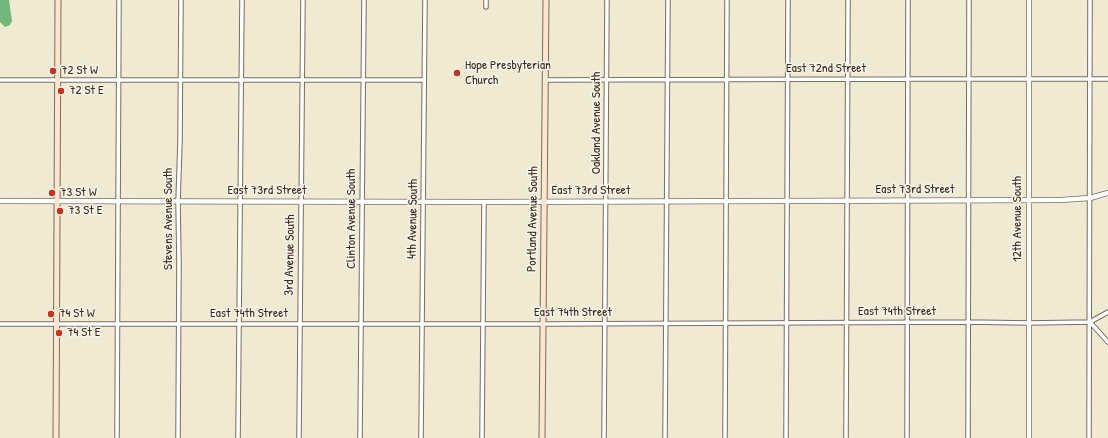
<!DOCTYPE html>
<style>
body{margin:0}
canvas{display:block;background:#f0ead3}
</style>
<canvas width="1108" height="438"></canvas>
<script>
const g = document.querySelector('canvas').getContext('2d');
g.lineJoin = 'round';
function fillPath(path, color) {
  g.fillStyle = color;
  g.fill(path, 'evenodd');
}
function toPath(rows) {
  const path = new Path2D();
  for (const r of rows) {
    path.moveTo(r[0], r[1]);
    for (let i = 2; i < r.length; i += 2) path.lineTo(r[i], r[i + 1]);
  }
  return path;
}
function stroke(path, color, width, dash) {
  g.strokeStyle = color;
  g.lineWidth = width;
  g.lineCap = dash ? 'butt' : 'round';
  g.setLineDash(dash || []);
  g.stroke(path);
}
function drawText(font, color, halo, rows, align = 'center') {
  g.font = font + ' "Patrick Hand",sans-serif';
  g.lineWidth = 3;
  g.setLineDash([]);
  g.textBaseline = 'middle';
  g.strokeStyle = halo;
  g.fillStyle = color;
  for (const [text, x, y, turn = 0] of rows) {
    g.save();
    g.translate(x, y);
    g.rotate((+turn || 0) * Math.PI / 180);
    g.textAlign = isNaN(turn) ? turn : align;
    if (halo) g.strokeText(text, 0, 0);
    g.fillText(text, 0, 0);
    g.restore();
  }
}
const forest = toPath([
 [0,0,9,0,12,21,10,25,5,27,0,22]
]);
const minor = toPath([
 [486,7,486,0],
 [0,80,424,80],
 [545,80,908,79,1108,79],
 [1090,322,1108,342],
 [0,324,549,324,968,322,1029,323,1090,322,1108,312],
 [117,438,119,0],
 [178,438,179,263,178,202,180,141,181,0],
 [238,438,242,0],
 [299,438,303,0],
 [360,438,364,0],
 [421,438,425,0],
 [482,438,484,202],
 [604,438,607,0],
 [665,438,668,0],
 [725,438,727,0],
 [786,438,788,0],
 [846,438,848,0],
 [907,438,908,0],
 [968,438,969,0],
 [1089,438,1090,0]
]);
const tertiary = toPath([
 [0,201,484,202,1061,200,1090,198,1108,193],
 [1029,438,1029,0]
]);
const secondary = toPath([
 [56,438,58,0],
 [542,438,546,0]
]);
const markers = [
 [53,71,4,"#c8321e"],
 [457,73,4,"#c8321e"],
 [61,91,4,"#c8321e"],
 [52,193,4,"#c8321e"],
 [60,211,4,"#c8321e"],
 [51,314,4,"#c8321e"],
 [59,333,4,"#c8321e"]
];
const poiNames = [
 ["Hope Presbyterian",465,66],
 ["Church",465,81],
 ["72 St W",61,71],
 ["72 St E",69,91],
 ["73 St W",60,193],
 ["73 St E",68,211],
 ["74 St W",59,314],
 ["74 St E",67,333]
];
const streetNames = [
 ["East 72nd Street",826,69],
 ["Oakland Avenue South",597,123,-90],
 ["East 73rd Street",915,190],
 ["East 73rd Street",267,191],
 ["East 73rd Street",591,191],
 ["Stevens Avenue South",169,219,-90],
 ["Clinton Avenue South",352,219,-90],
 ["4th Avenue South",413,219,-89],
 ["Portland Avenue South",533,219,-89],
 ["12th Avenue South",1018,219,-90],
 ["3rd Avenue South",290,255,-89],
 ["East 74th Street",897,312],
 ["East 74th Street",573,313],
 ["East 74th Street",249,314]
];
fillPath(forest, '#72b77b');
stroke(minor, '#7a6d5d', 5.5);
stroke(tertiary, '#7a6d5d', 6);
stroke(secondary, '#7a6d5d', 7);
stroke(minor, '#fff', 3.5);
stroke(tertiary, '#fff', 4.5);
stroke(secondary, '#fbe5cf', 5);
for (const [x, y, r, color] of markers) {
  const dot = new Path2D();
  dot.arc(x, y, r, 0, 2 * Math.PI);
  g.fillStyle = color;
  g.fill(dot);
  stroke(dot, '#f7f3e8', 1.5);
}
drawText('13px', '#3b2a1e', '#f7f3e8', poiNames, 'left');
drawText('13px', '#3b2a1e', '#f7f3e8', streetNames);
</script>
